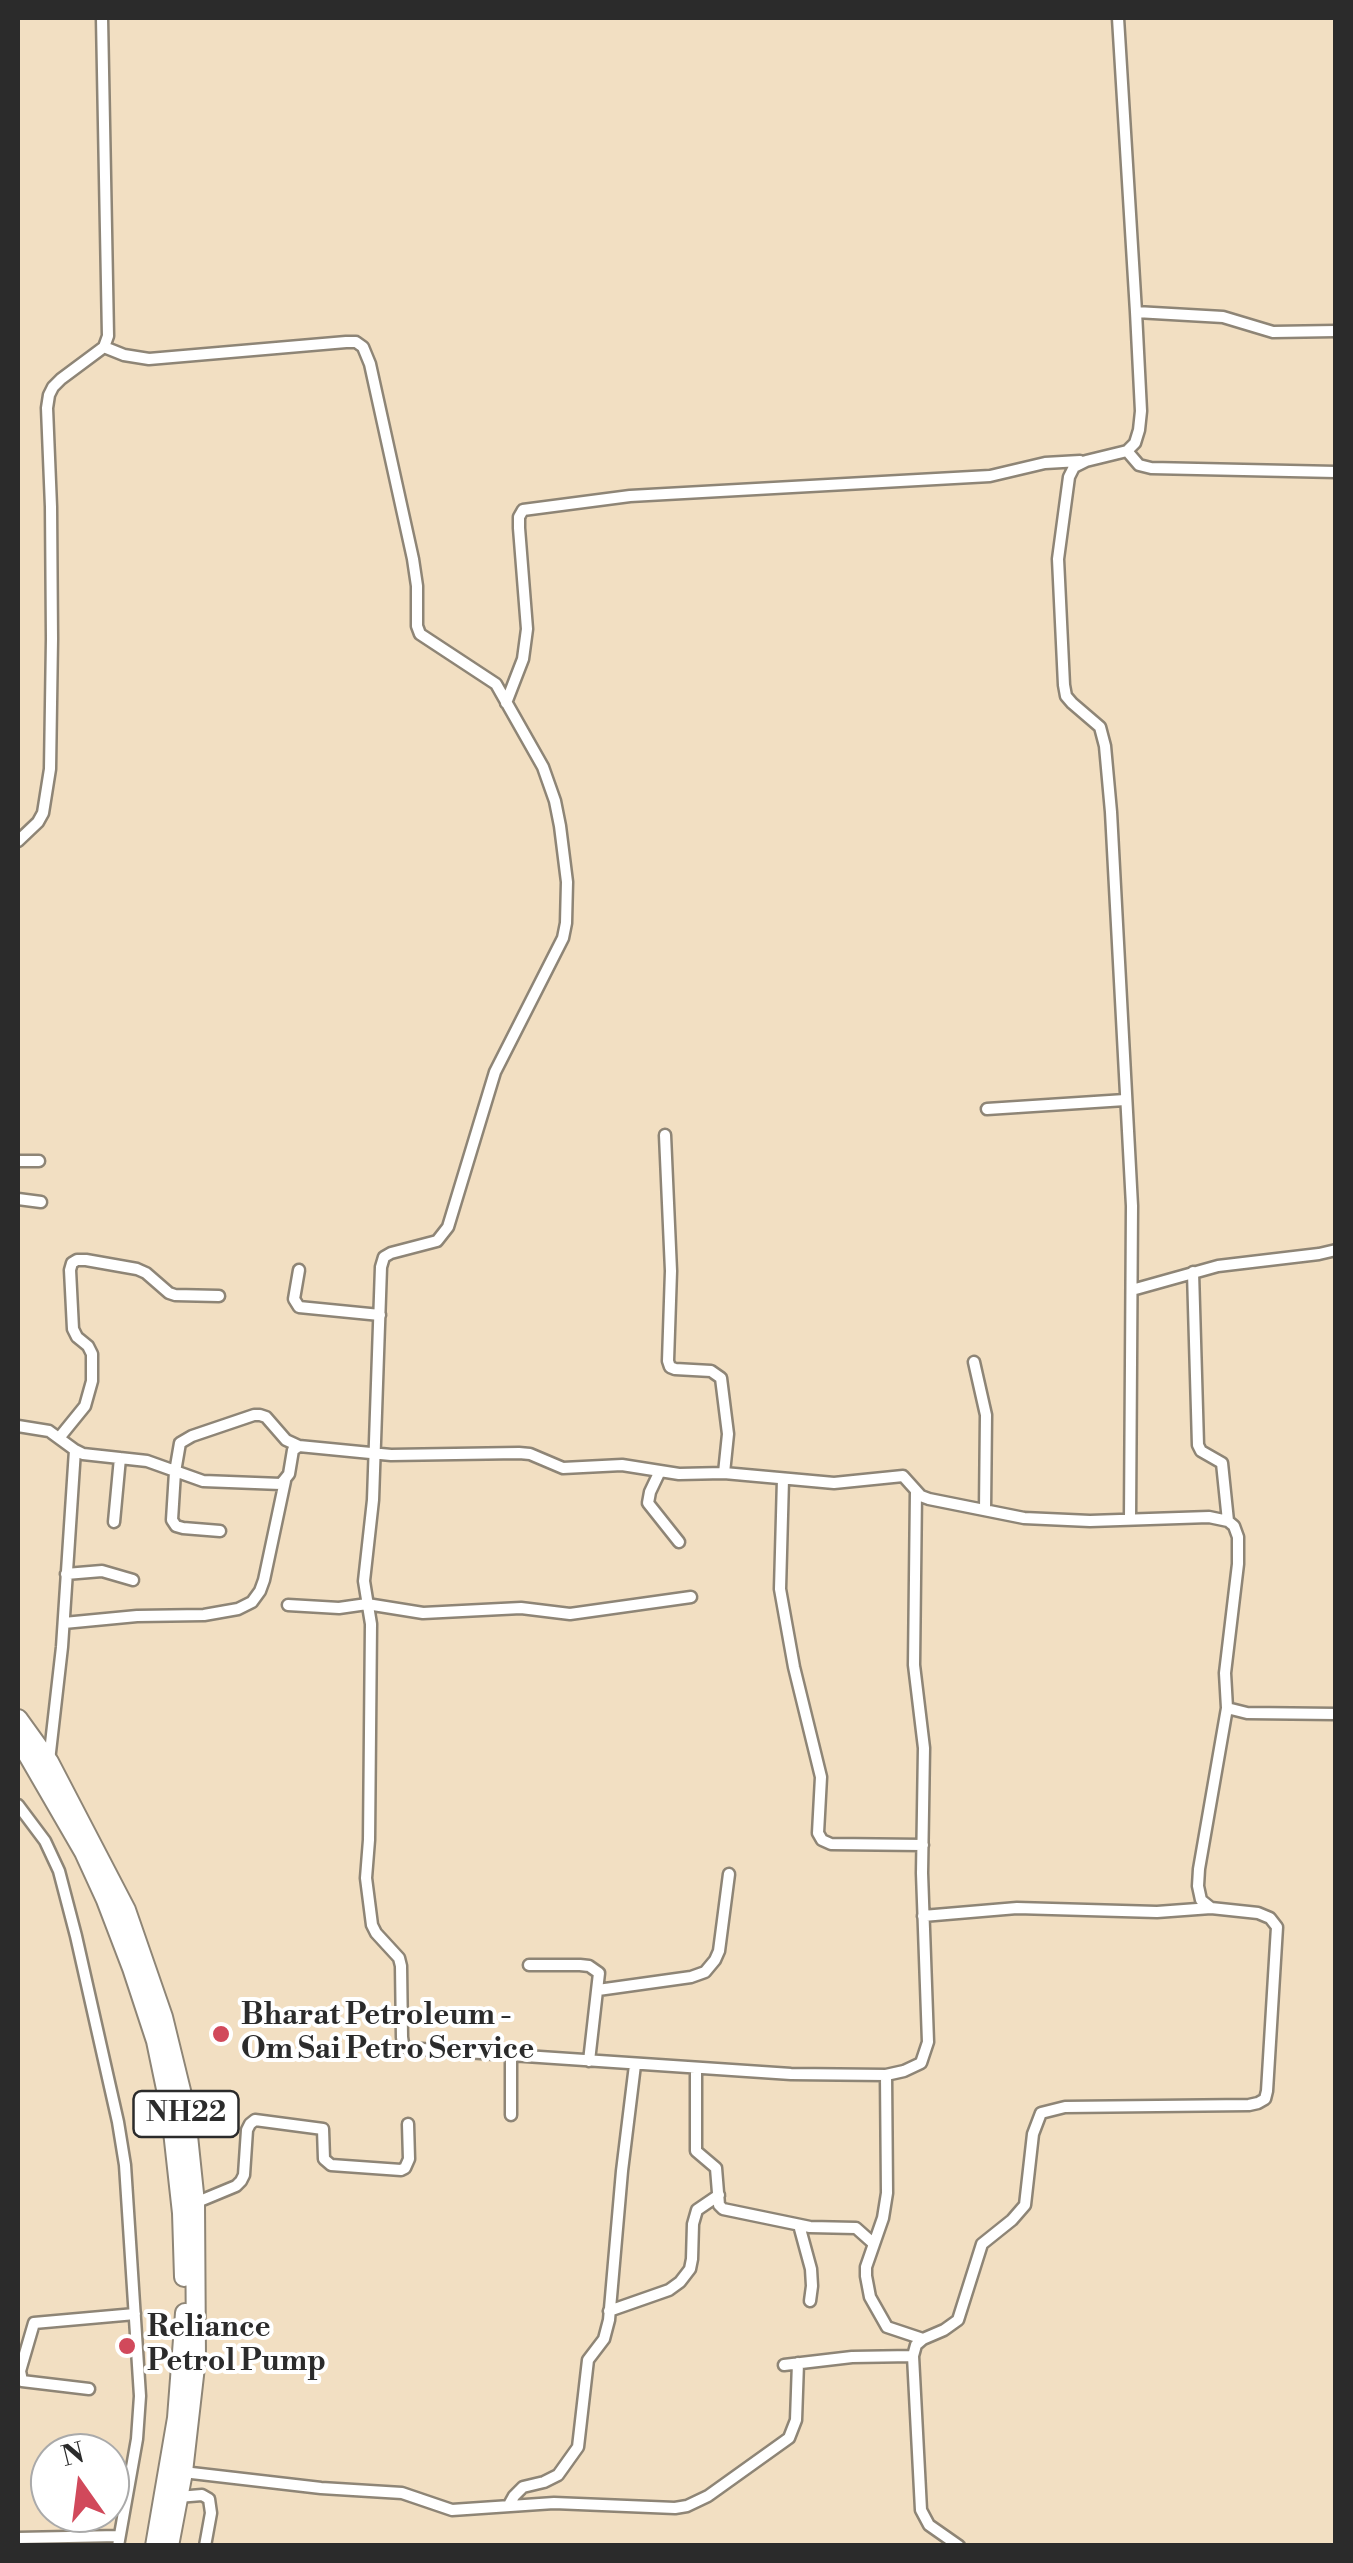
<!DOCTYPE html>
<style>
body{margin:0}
#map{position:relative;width:1353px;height:2563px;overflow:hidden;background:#f2dfc2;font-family:"Libre Bodoni",serif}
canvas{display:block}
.frame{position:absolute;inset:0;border:20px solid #2b2b2b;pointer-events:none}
.north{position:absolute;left:30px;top:2433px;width:100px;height:100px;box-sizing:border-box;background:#fff;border:2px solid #aaa;border-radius:50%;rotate:346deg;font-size:28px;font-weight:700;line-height:40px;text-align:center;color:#2b2b2b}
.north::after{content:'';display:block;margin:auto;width:35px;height:45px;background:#d1495b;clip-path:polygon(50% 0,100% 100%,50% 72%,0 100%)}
</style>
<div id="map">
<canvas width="1353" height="2563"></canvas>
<div class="frame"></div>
<div class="north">N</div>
</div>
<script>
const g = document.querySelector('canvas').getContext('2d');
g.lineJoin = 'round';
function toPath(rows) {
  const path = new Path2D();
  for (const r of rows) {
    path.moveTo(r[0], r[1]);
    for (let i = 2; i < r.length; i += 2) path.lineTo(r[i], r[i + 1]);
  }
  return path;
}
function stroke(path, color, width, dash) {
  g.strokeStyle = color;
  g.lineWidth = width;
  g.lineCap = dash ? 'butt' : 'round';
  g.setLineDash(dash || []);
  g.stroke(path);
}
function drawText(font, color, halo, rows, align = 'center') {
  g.font = font + ' "Libre Bodoni",serif';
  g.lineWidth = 8;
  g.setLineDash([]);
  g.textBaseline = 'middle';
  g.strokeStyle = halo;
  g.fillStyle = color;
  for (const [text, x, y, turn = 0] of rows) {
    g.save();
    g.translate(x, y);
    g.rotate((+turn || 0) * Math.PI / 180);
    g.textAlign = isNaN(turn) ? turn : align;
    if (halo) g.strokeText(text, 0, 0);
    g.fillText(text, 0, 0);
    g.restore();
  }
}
const minor = toPath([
 [1118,18,1136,312,1141,411,1139,430,1135,443,1127,451,1086,461,1074,467,1069,477,1058,559,1064,685,1066,696,1072,703,1100,727,1105,746,1111,812,1132,1206,1130,1519],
 [1136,312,1223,317,1273,332,1336,331],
 [104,347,124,355,149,359,346,342,356,342,363,347,370,364,413,559,417,586,417,626,420,634,496,684,543,767,555,801,560,826,567,882,566,923,563,938,495,1072,448,1227,437,1241,391,1253,384,1257,381,1267,373,1500,364,1581,371,1624,369,1840,366,1878,372,1925,376,1933,399,1958,401,1966,402,2037,403,2044,407,2048,791,2074,886,2075,904,2071,921,2063,928,2042,922,1873,924,1748,914,1665,916,1491],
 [1127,451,1139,465,1151,468,1336,472],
 [506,703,523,659,527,629,519,528,519,517,523,510,630,496,990,476,1045,463,1080,461],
 [18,841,38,822,43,813,50,769,52,639,51,507,47,408,49,395,53,387,61,379,104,347,108,336,102,18],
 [987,1109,1125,1100],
 [665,1135,671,1271,668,1361,670,1367,675,1369,711,1371,721,1378,728,1434,724,1473],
 [18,1161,39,1161],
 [18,1199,41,1202],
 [299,1270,294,1299,299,1307,380,1315],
 [1193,1272,1198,1445,1201,1451,1222,1463,1228,1521],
 [1132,1290,1218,1266,1319,1254,1336,1250],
 [974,1362,986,1415,985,1510],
 [18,1426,49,1431,75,1450,83,1454,147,1461,203,1481,281,1484,289,1474,293,1450,299,1446,391,1455,519,1453,530,1454,563,1468,622,1465,679,1474,724,1473,834,1483,903,1476,921,1496,929,1499,1024,1518,1090,1521,1209,1517,1228,1521,1234,1526,1238,1537,1238,1564,1225,1673,1227,1708,1199,1869,1198,1886,1201,1900,1211,1908,1258,1913,1270,1918,1277,1927,1267,2091,1265,2099,1258,2103,1249,2105,1065,2107,1041,2113,1033,2134,1025,2205,1012,2220,982,2244,958,2320,944,2330,923,2339,916,2345,913,2356,921,2510,929,2525,959,2546],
 [59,1438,85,1406,92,1381,92,1354,88,1346,77,1337,73,1329,70,1270,72,1263,77,1260,86,1260,137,1269,146,1273,169,1293,175,1295,219,1296],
 [660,1471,650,1492,648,1503,679,1542],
 [783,1479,780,1589,794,1667,821,1777,818,1833,822,1840,831,1844,923,1845],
 [114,1522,120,1458],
 [220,1531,183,1528,176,1526,172,1520,175,1472,180,1443,192,1436,254,1415,260,1415,266,1417,286,1440,299,1446],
 [66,1574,102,1571,133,1580],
 [288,1605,339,1608,367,1604,423,1613,521,1608,570,1614,691,1597],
 [64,1623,137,1616,204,1615,238,1609,252,1602,260,1591,264,1580,285,1481],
 [1227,1708,1247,1713,1336,1714],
 [49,1761,62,1647,75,1450],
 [18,1805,45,1841,59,1871,76,1936,118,2122,125,2165,140,2396,137,2439,118,2546],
 [923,1916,1017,1908,1157,1912,1211,1908],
 [529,1965,580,1965,589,1966,599,1973,589,2061],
 [598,1990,691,1977,705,1972,715,1960,719,1951,729,1874],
 [696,2068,696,2151,716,2168,719,2205,723,2209,810,2227,856,2228,874,2244],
 [886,2075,887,2193,883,2218,866,2267,866,2276,870,2297,887,2327,923,2339],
 [511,2115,511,2056],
 [195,2203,236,2186,241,2181,244,2175,247,2130,250,2124,255,2120,323,2129,324,2159,331,2165,401,2170,405,2168,409,2159,408,2124],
 [799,2225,811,2269,812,2286,810,2301],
 [609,2311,669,2290,680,2282,690,2269,692,2259,693,2224,697,2210,719,2195],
 [784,2365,852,2357,913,2356],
 [89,2389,22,2381,20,2371,34,2323,135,2314],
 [183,2472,321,2488,402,2493,452,2510,554,2503,675,2508,687,2506,708,2496,789,2438,796,2420,798,2363],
 [178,2497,202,2495,209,2499,211,2513,205,2546],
 [509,2505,514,2496,523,2487,544,2482,558,2475,578,2447,588,2360,604,2339,609,2320,622,2171,635,2065],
 [18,2538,119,2536]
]);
const trunk = toPath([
 [18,1719,49,1762,126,1910,163,2017,185,2107,195,2203,196,2358,183,2472,169,2546],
 [18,1738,84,1852,106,1900,132,1968,156,2041,171,2113,182,2213,184,2277],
 [155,2546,177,2418,185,2313]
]);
const markers = [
 [221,2034,10,"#d1495b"],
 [127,2346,10,"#d1495b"]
];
const shields = [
 [186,2114,105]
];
const shieldNames = [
 ["NH22",186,2114]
];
const poiNames = [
 ["Bharat Petroleum -",241,2017],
 ["Om Sai Petro Service",241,2051],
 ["Reliance",147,2329],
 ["Petrol Pump",147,2363]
];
stroke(minor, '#8e8576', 15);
stroke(trunk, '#8e8576', 22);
stroke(minor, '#fff', 10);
stroke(trunk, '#fff', 18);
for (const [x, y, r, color] of markers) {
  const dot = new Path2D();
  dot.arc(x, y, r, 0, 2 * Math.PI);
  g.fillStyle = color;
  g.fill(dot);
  stroke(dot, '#fff', 4);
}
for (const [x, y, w] of shields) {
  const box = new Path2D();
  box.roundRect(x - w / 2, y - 23, w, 46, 8);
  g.fillStyle = '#fff';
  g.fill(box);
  stroke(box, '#2b2b2b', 2.5);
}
drawText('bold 28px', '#2b2b2b', null, shieldNames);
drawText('bold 30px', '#2b2b2b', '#fff', poiNames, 'left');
</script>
